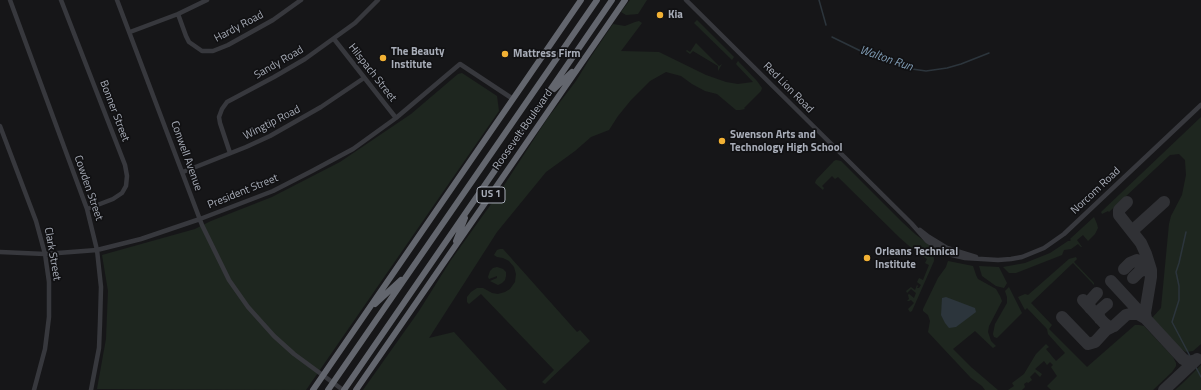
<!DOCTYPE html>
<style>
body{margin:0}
canvas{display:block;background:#161618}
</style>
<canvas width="1201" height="390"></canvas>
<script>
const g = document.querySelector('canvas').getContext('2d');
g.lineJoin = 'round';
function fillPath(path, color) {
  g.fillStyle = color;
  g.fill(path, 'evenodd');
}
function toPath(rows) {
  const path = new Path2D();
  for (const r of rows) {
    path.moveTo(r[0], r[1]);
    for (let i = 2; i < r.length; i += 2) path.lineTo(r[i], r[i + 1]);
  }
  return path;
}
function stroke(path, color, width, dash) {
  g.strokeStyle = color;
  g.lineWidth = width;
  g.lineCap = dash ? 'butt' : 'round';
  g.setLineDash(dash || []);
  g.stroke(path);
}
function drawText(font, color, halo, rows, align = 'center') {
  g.font = font + ' "Titillium Web",sans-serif';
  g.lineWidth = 3.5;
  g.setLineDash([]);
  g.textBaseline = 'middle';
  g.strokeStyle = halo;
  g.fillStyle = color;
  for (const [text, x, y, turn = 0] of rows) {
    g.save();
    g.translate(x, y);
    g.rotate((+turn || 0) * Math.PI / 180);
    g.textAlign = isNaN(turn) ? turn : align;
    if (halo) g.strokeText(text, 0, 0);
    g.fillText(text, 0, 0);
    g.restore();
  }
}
const green = toPath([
 [630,0,647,0,638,14,626,15,621,12],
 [697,20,734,57,732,60,694,23],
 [639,21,642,23,621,51,659,52,706,75,726,82,738,84,753,82,736,64,738,61,757,81,762,88,761,91,744,108,745,109,740,110,736,110,717,94,705,91,692,84,681,76,666,72,650,81,631,100,618,116,609,130,591,137,575,151,546,172,497,232,429,338,454,332,507,390,363,390,419,311,451,260,499,193,547,119,576,81,590,58,613,24,625,26,635,22],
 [696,43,719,66,722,64,718,71,718,66,693,51,690,54,686,51,687,50,690,52],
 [462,73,497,96,499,111,306,390,97,389,106,339,108,291,102,255,195,229,211,221,272,197,340,162,411,114,458,74],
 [1201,117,1201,344,1193,351,1186,352,1180,348,1152,318,1161,308,1169,224,1171,216,1182,195,1186,175,1185,160,1179,154,1170,155,1109,212,1108,211,1102,214,1101,212],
 [836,160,841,161,901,221,915,234,932,247,933,249,934,261,912,311,910,312,908,309,914,303,911,300,909,301,907,301,909,299,908,295,909,294,914,298,916,293,911,289,907,293,906,291,911,287,915,290,917,285,918,286,917,288,919,288,921,285,917,282,919,278,923,280,929,265,925,263,927,259,916,252,900,238,838,177,835,179,832,176,822,186,824,188,823,190,815,183,816,180,834,161],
 [1094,217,1097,224,1098,228,1095,234,1088,241,1083,235,1077,240,1082,247,1081,247,1078,244,1071,249,1064,250,1062,255,1016,273,1009,273,1003,267,1025,263,1050,253,1068,241,1070,241,1071,240,1070,239],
 [500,249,503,249,577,332,580,330,590,341,545,384,542,382,554,370,481,294,469,304,467,302,467,297,471,292,477,288,483,288,492,293,498,294,505,292,510,289,515,282,516,274,514,267,509,261,503,258,497,257,494,255,497,250],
 [1076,257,1077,259,1074,262,1094,283,1094,285,1073,263,1031,303,1052,325,1049,329,1087,367,1135,325,1139,325,1144,326,1173,357,1176,363,1176,366,1172,372,1153,390,1051,390,1047,386,1057,376,1051,367,1053,365,1050,362,1047,365,1044,361,1035,369,1042,374,1040,377,1035,372,1030,377,1032,380,1028,383,1027,382,1024,384,1025,387,1022,390,1008,390,1014,386,1012,383,1024,374,1036,354,1046,344,1049,347,1046,349,1056,361,1065,353,1048,334,1047,329,1027,308,1025,310,1018,297,1025,294,1028,295,1069,259],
 [948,261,973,266,976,275,978,279,996,289,1000,296,1002,301,989,326,988,332,991,341,996,346,993,348,975,331,953,349,971,367,998,390,985,390,982,386,971,378,928,332,930,321,928,315,923,311,923,309,938,278,946,267],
 [979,266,999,267,1007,283,1004,288,996,286,982,276],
 [497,267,503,269,506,272,506,276,505,280,502,283,498,285,490,281,497,278,497,276,489,279,488,277,490,271,493,268],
 [1009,287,1022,313,997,338,994,337,993,334,995,324,1007,303,1007,297,1005,291],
 [1201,365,1201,390,1175,390,1184,382]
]);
const water = toPath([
 [946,297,975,308,976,312,956,327,949,328,945,323,941,315,942,298]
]);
const stream = toPath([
 [819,0,826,25],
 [832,37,873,57,886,58,912,69,926,71,947,68,961,64,989,53],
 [1186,232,1179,263,1176,272,1179,286,1179,300,1172,322,1201,377]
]);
const taxiway = toPath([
 [1127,202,1119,210,1119,215,1141,243,1146,254,1151,270,1151,277,1145,313,1146,319],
 [1132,231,1164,202],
 [1124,269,1130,263,1137,260,1145,263,1151,270],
 [1133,278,1139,272,1144,269,1149,271,1151,276],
 [1111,281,1183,359,1189,362,1196,360],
 [1083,300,1104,323,1109,327,1114,326,1126,315,1130,314,1138,314,1145,318],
 [1090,308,1089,302,1097,293],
 [1062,317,1088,344,1095,342,1106,330,1112,327],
 [1100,319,1098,313,1099,311,1107,304],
 [1164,390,1197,359]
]);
const minor = toPath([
 [10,0,87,209,97,250,101,287,100,323,99,348,91,390],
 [61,0,125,165,127,176,126,186,122,193,113,199,87,209],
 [117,0,202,225,229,280,248,307,274,336,294,354,343,390],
 [686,0,911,223,927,241,943,251,952,255,965,258,998,260,1011,259,1022,257,1044,248,1064,234,1201,105],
 [178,14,186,36,189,42,202,51,213,51,228,45,273,20,301,0],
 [130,32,178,14,207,0],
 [334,39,396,118],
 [0,126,36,221,45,254,49,282,49,317,45,349,34,390],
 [230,153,220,123,219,117,222,109,227,102,274,77,305,59,355,23,378,0],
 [183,172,246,147,270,136,321,107,364,78],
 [920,230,929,237,947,248,976,257],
 [0,252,45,254,97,250,141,239,200,219,273,191,312,171,353,149,396,118,460,64,513,99]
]);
const highway = toPath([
 [554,89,572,72],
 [456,241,465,218],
 [375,304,401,280],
 [313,390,581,0],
 [328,390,597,0],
 [344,390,612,0],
 [356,390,625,0]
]);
const markers = [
 [660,15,4,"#f2b134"],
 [505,54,4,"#f2b134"],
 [383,58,4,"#f2b134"],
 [722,141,4,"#f2b134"],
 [867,258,4,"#f2b134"]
];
const shields = [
 [491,195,28]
];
const shieldNames = [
 ["US 1",491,195]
];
const poiNames = [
 ["Kia",668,15],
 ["The Beauty",391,52],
 ["Institute",391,65],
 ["Mattress Firm",513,54],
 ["Swenson Arts and",730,135],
 ["Technology High School",730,148],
 ["Orleans Technical",875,252],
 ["Institute",875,265]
];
const streetNames = [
 ["Hardy Road",239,27,-28],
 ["Sandy Road",279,63,-30],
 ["Hilspach Street",372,73,52],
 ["Red Lion Road",788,88,45],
 ["Bonner Street",114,111,69],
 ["Wingtip Road",272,123,-27],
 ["Roosevelt Boulevard",523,130,-55],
 ["Conwell Avenue",186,156,70],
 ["Cowden Street",88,188,71],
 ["Norcom Road",1096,191,-43],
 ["President Street",243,192,-22],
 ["Clark Street",52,254,80]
];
const waterNames = [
 ["Walton Run",886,59,19]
];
fillPath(green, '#1e261f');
fillPath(water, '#2c353c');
stroke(stream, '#2c353c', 1.5);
stroke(taxiway, '#303135', 12);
stroke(minor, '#37383d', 4.5);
stroke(highway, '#63666e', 6);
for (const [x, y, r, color] of markers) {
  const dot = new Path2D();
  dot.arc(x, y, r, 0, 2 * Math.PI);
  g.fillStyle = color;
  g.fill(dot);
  stroke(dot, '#111113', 1.5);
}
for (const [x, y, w] of shields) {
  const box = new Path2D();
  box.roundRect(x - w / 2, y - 8, w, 16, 3);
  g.fillStyle = '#111113';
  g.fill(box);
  stroke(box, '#a8adb8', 1);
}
drawText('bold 10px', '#a8adb8', null, shieldNames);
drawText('bold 11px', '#a8adb8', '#111113', poiNames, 'left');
drawText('11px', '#a8adb8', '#111113', streetNames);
drawText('italic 12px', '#7f9bb3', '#111113', waterNames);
</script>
